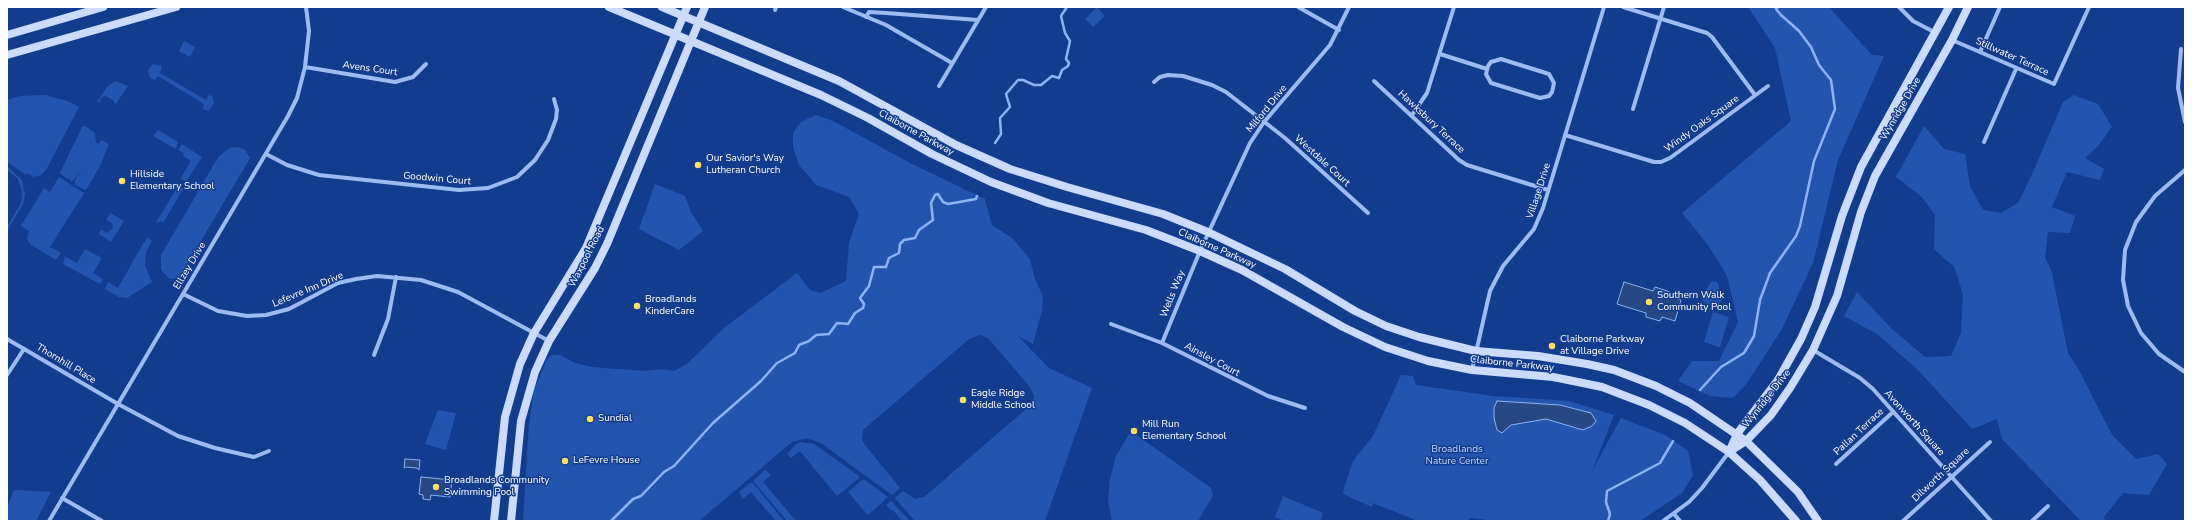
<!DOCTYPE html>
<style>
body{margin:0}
#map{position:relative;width:2192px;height:528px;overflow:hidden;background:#123d8f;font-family:"Nunito Sans",sans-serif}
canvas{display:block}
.frame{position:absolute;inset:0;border:8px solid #fff;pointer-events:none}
</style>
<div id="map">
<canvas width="2192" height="528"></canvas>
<div class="frame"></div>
</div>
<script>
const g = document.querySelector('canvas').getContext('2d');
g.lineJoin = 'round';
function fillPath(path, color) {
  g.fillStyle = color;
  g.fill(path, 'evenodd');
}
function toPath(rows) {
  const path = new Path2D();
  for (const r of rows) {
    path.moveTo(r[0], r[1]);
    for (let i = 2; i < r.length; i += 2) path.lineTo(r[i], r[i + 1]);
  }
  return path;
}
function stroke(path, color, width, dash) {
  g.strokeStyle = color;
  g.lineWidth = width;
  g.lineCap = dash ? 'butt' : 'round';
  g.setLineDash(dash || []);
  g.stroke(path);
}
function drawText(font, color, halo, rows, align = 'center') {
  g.font = font + ' "Nunito Sans",sans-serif';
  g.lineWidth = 3;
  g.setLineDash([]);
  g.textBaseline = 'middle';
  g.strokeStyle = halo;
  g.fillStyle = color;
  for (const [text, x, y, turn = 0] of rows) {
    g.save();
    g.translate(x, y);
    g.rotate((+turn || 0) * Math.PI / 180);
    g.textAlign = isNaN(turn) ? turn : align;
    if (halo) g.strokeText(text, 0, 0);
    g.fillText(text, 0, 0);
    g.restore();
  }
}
const green = toPath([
 [1097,7,1105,16,1093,27,1085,19],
 [1748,7,1829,7,1872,55,1884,56,1838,160,1813,263,1782,329,1747,383,1733,398,1710,396,1678,381,1692,361,1719,361,1738,322,1727,276,1708,245,1682,213,1791,121,1775,48],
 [184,41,195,47,190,57,179,51],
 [153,64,162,66,160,73,206,100,209,95,212,96,214,103,209,111,203,109,204,104,158,76,155,80,150,78,148,70],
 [115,81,128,86,115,105,114,101,106,96,102,97,99,103,97,102,107,87],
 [45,95,67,101,79,107,46,170,41,175,34,177,27,173,26,175,7,162,7,100,20,96],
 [2074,95,2098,104,2112,127,2098,146,2085,158,2104,169,2100,180,2067,172,2052,207,2075,216,2070,233,2048,232,2045,257,2052,273,2068,353,2079,370,2112,435,2136,459,2158,454,2167,464,2149,495,2123,493,2104,517,2105,521,2081,521,2002,439,1997,419,1972,429,1918,370,1877,334,1844,316,1857,292,1891,328,1925,357,1951,356,1961,333,1963,294,1954,267,1934,249,1935,215,1922,197,1896,177,1924,126,1944,149,1965,154,1970,186,1983,210,2001,213,2018,203,2033,172,2063,102],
 [816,115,833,121,912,164,985,199,992,225,1012,238,1030,259,1034,276,1043,297,1042,311,1033,344,1018,336,1049,368,1092,388,1045,521,915,521,895,498,903,491,915,499,924,497,1032,404,1034,396,1030,387,988,338,979,335,969,339,863,430,862,440,865,445,900,488,892,495,821,443,807,438,792,442,699,521,523,521,529,424,534,391,546,361,551,355,560,355,575,363,591,367,644,371,662,369,674,371,687,364,724,328,797,273,810,290,820,293,846,281,849,243,859,214,849,197,816,185,799,165,793,147,793,133,801,122],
 [85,126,95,133,96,143,99,144,101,140,109,144,100,166,86,190,75,185,75,181,81,169,74,180,70,181,70,178,67,179,60,173,82,127],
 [158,130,178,142,176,149,153,136],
 [182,144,202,157,186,182,181,178,191,161,183,156,184,153,178,150],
 [238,147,245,150,250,158,179,278,170,279,161,270,161,255,219,156,230,148],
 [7,166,22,180,25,194,23,204,7,231,7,227,21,203,22,192,18,179,7,170],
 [59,177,84,193,50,247,61,253,56,260,30,244,27,239,29,231,21,226,44,188,50,192],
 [179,184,183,189,163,223,162,221,156,223],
 [655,184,685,196,691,212,703,231,679,250,639,229],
 [110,213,124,221,111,242,99,234,101,229,107,233,113,228,112,223,106,220],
 [148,237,152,241,146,252,145,265,152,282,127,298,119,297,105,289,108,282,118,288,144,242,145,242],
 [85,249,102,258,93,273,103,279,100,284,63,264,65,256,77,263],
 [1712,281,1717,282,1719,285,1719,295,1722,299,1719,305,1706,304,1703,301,1702,296],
 [1713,312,1729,317,1720,347,1704,342],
 [1401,375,1413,376,1416,385,1493,396,1569,401,1614,415,1592,471,1621,418,1665,435,1688,451,1693,475,1682,493,1640,521,1495,521,1471,518,1466,521,1418,521,1373,503,1372,507,1343,494,1344,488,1353,461,1373,436],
 [438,410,456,413,446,450,425,444],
 [1131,431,1211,488,1213,495,1198,521,1112,521,1108,500,1110,479,1116,456],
 [801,442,814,444,859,476,859,478,837,496,800,451,791,458,787,454,796,444],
 [765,470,771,475,763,482,796,521,787,521,754,482,754,480],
 [862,480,865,480,888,497,868,515,848,492],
 [750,483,753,483,784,521,776,521,751,492,743,499,739,492],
 [14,490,51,492,36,521,7,521,7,507],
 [1283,496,1323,513,1320,521,1285,521,1275,517],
 [891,501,908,519,907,521,902,521,893,510,892,511,886,505]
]);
const water = toPath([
 [1624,282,1653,291,1655,287,1670,292,1669,296,1681,300,1675,321,1662,317,1660,321,1646,317,1646,313,1617,304,1624,282],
 [1497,401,1560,405,1591,413,1596,421,1592,426,1583,430,1546,419,1511,425,1502,433,1497,430,1494,418,1494,408,1497,401],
 [405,459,420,460,419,470,417,468,406,467,404,468,405,459],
 [421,477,452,480,450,497,431,495,430,500,423,499,423,495,419,494,421,477]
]);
const stream = toPath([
 [995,143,1001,134,1000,118,1010,107,1006,94,1018,80,1023,80,1034,85,1041,85,1052,76,1059,78,1062,70,1068,66,1069,63,1066,59,1070,41,1065,33,1061,16,1067,7],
 [1700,390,1721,367,1744,353,1754,336,1760,300,1770,273,1796,236,1800,226,1814,161,1835,109,1831,80,1819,65,1811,47,1799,31,1781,15,1776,9,1778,7],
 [611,521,633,499,641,496,664,472,674,466,713,423,761,381,777,363,795,353,799,345,809,341,816,335,829,334,837,323,848,324,855,313,863,308,864,304,860,298,869,286,874,267,886,267,889,258,899,253,900,244,904,240,915,238,919,230,933,220,931,203,935,195,938,194,943,202,948,204,976,199,977,196],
 [1608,521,1610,514,1606,502,1607,491,1660,463,1673,441]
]);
const street = toPath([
 [843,7,886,25,952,63],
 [1298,7,1339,30],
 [1623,7,1707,33,1712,37,1755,95],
 [1899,7,1913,21,1936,33],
 [775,10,776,7],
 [866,17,869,12,886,13,978,20],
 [1952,40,2054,84,2089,7],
 [2181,49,2178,88,2185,122],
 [1980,52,2000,7],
 [1440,54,1487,69],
 [1501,59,1549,74,1554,83,1552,92,1549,96,1540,98,1491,83,1486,74,1488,66,1491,62,1501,59],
 [305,67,395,82,413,77,426,64],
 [1374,81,1459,160,1467,165,1548,190],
 [1154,82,1160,77,1168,75,1183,76,1212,85,1226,92,1285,138,1368,213],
 [939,86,986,7],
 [1633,109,1664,7],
 [1412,115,1427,93,1454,7],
 [1565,135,1654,162,1661,162,1670,158,1768,86],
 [1984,142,2016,69],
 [266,154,287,165,319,175,459,190,488,188,517,177,535,160,548,140,556,119,557,110,554,99],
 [2185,170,2155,196,2136,222,2125,250,2123,280,2128,306,2141,333,2159,354,2185,372],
 [183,294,218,311,247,316,266,315,289,309,338,283,356,279,377,276,421,280,458,292,549,341],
 [1111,324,1162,343,1268,396,1305,408],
 [7,339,118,404,178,436,215,448,254,457,269,451],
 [1162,343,1200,251,1250,143,1264,122,1330,45,1349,7],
 [1813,350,1860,378,1873,389,1991,521],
 [374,355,388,319,396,277],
 [1472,370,1490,291,1503,266,1534,229,1543,208,1604,7],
 [7,375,24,349],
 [1836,464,1893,412],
 [62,498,102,521],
 [1674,514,1680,521],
 [49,521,288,116,297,98,305,67,309,31,306,7],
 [1663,521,1689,502,1702,488,1729,452],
 [1903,521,1990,442],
 [2032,521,2048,506]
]);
const secondary = toPath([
 [609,7,821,95,868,118,932,154,991,182,1048,203,1146,230,1200,251,1242,270,1343,327,1385,347,1428,361,1472,370,1553,377,1578,382,1602,387,1649,405,1685,423,1729,452,1760,480,1796,521],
 [662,7,839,81,956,145,1010,169,1067,187,1163,214,1208,232,1285,269,1355,311,1386,326,1419,337,1476,351,1538,356,1587,364,1614,370,1656,386,1690,403,1746,441,1798,492,1818,521],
 [7,35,103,7],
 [7,55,176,7],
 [1729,452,1746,441,1771,415,1790,388,1813,350,1837,296,1861,212,1875,176,1952,40,1968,7],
 [1729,452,1737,434,1778,380,1801,339,1815,307,1842,216,1861,167,1949,7],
 [494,521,505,417,520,364,534,333,586,248,687,7],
 [511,521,521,421,535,372,549,341,595,268,607,244,705,7]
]);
const markers = [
 [698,165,4,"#ffe05d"],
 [122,181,4,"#ffe05d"],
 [1649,302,4,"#ffe05d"],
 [637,306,4,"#ffe05d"],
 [1552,346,4,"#ffe05d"],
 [963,400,4,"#ffe05d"],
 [590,419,4,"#ffe05d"],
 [1134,431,4,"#ffe05d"],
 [565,461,4,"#ffe05d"],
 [436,487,4,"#ffe05d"]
];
const streetNames = [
 ["Stillwater Terrace",2012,57,24],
 ["Avens Court",370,69,8],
 ["Milford Drive",1267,109,-51],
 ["Wynridge Drive",1901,109,-60],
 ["Hawksbury Terrace",1431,122,43],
 ["Windy Oaks Square",1702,124,-36],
 ["Claiborne Parkway",916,133,29],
 ["Westdale Court",1322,161,42],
 ["Goodwin Court",437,179,5],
 ["Village Drive",1539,191,-72],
 ["Claiborne Parkway",1217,249,24],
 ["Waxpool Road",587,257,-63],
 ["Ellzey Drive",190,266,-59],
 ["Lefevre Inn Drive",308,290,-23],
 ["Wells Way",1173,294,-68],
 ["Ainsley Court",1212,360,28],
 ["Thornhill Place",66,364,31],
 ["Claiborne Parkway",1512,364,6],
 ["Wynridge Drive",1767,399,-52],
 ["Avonworth Square",1914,423,48],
 ["Pallan Terrace",1859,432,-43],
 ["Dilworth Square",1941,475,-43]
];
const poiNames = [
 ["Our Savior's Way",706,159],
 ["Lutheran Church",706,171],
 ["Hillside",130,175],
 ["Elementary School",130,187],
 ["Southern Walk",1657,296],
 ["Community Pool",1657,308],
 ["Broadlands",645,300],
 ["KinderCare",645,312],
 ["Claiborne Parkway",1560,340],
 ["at Village Drive",1560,352],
 ["Eagle Ridge",971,394],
 ["Middle School",971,406],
 ["Sundial",598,419],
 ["Mill Run",1142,425],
 ["Elementary School",1142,437],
 ["LeFevre House",573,461],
 ["Broadlands Community",444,481],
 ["Swimming Pool",444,493]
];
const parkNames = [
 ["Broadlands",1457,450],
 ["Nature Center",1457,462]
];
fillPath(green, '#2455ae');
fillPath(water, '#274785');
stroke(water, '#8eb4f5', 1);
stroke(stream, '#8eb4f5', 2.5);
stroke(street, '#9cbbf2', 4);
stroke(secondary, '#cbdbfc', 8);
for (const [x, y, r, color] of markers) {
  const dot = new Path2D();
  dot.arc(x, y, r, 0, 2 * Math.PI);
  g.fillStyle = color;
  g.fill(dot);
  stroke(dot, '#123d8f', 1.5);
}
drawText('10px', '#fff', '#123d8f', streetNames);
drawText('10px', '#fff', '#123d8f', poiNames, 'left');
drawText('10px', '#c3d8fd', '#123d8f', parkNames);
</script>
